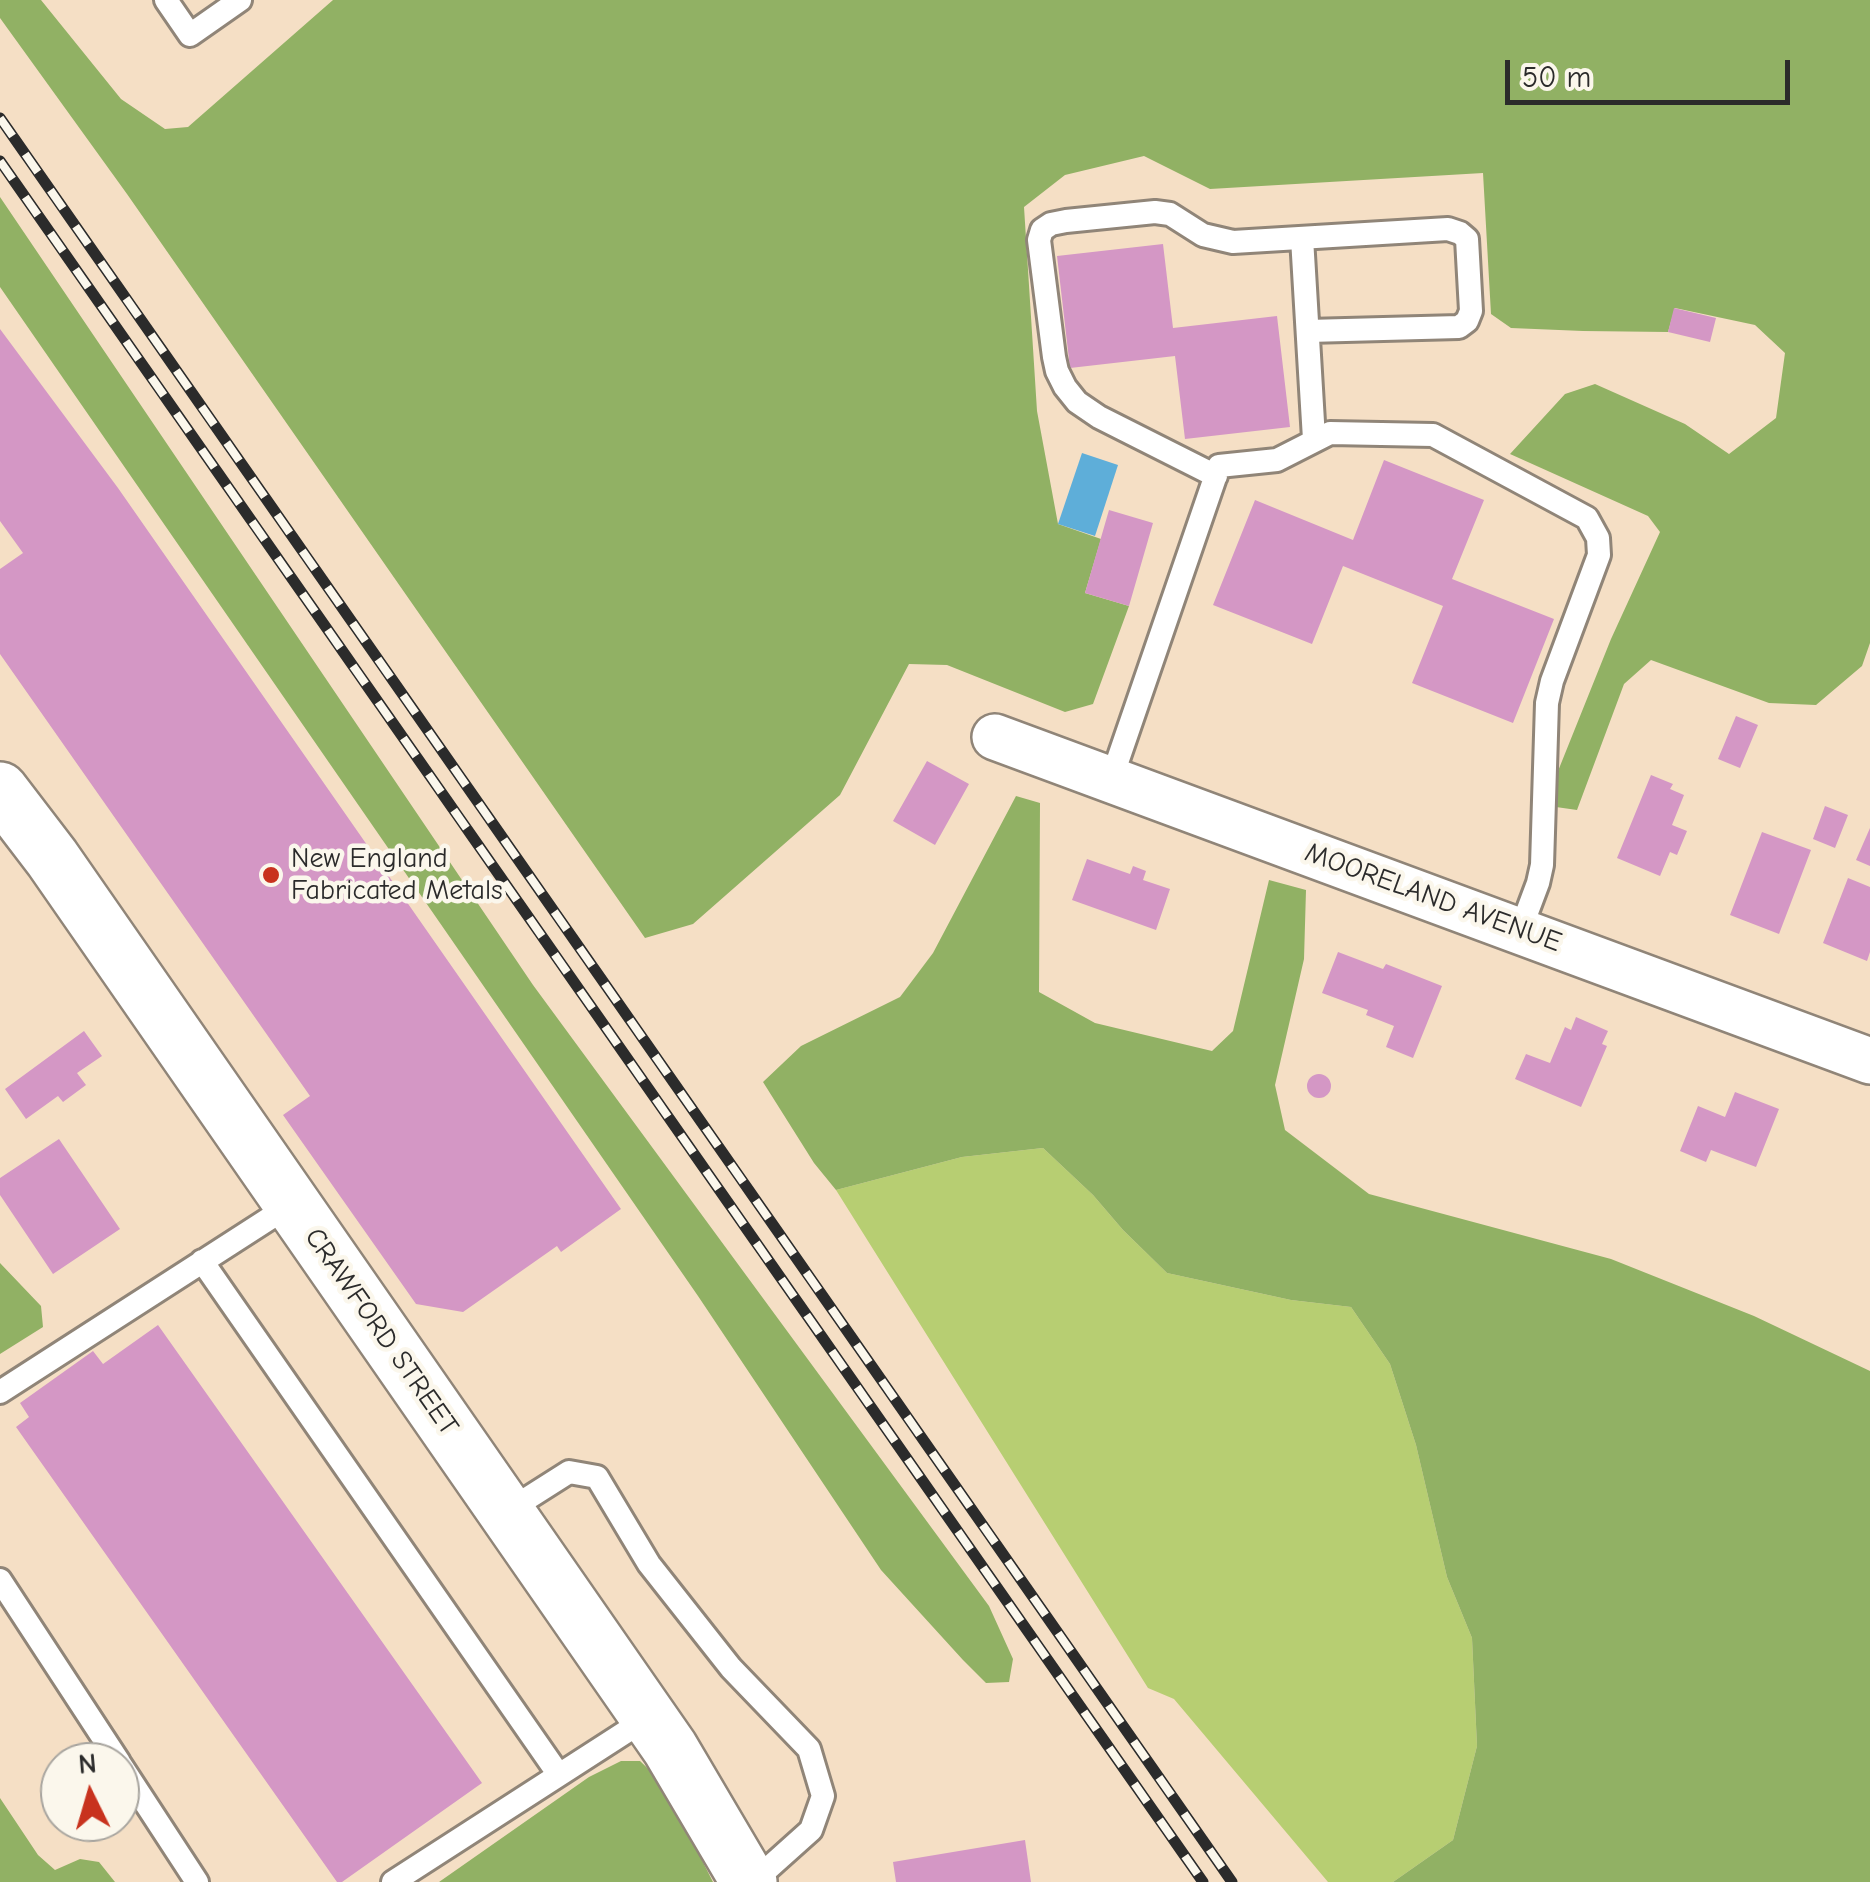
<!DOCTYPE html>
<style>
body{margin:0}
#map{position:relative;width:1870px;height:1882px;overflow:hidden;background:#f5dfc5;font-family:"Comic Neue",sans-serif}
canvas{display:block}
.north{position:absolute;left:40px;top:1742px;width:100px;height:100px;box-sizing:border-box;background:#fbf7ec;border:2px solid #a8a59f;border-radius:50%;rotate:355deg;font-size:28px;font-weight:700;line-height:40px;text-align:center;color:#2b2b2b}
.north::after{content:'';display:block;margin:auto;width:35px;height:45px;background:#c8321e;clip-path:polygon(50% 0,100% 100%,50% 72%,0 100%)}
.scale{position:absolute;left:1505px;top:60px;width:285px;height:45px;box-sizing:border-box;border:5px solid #2b2b2b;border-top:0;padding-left:12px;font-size:30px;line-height:35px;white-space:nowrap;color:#2b2b2b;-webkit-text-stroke:8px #fbf7ec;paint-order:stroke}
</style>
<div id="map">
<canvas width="1870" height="1882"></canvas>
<div class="north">N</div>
<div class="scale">50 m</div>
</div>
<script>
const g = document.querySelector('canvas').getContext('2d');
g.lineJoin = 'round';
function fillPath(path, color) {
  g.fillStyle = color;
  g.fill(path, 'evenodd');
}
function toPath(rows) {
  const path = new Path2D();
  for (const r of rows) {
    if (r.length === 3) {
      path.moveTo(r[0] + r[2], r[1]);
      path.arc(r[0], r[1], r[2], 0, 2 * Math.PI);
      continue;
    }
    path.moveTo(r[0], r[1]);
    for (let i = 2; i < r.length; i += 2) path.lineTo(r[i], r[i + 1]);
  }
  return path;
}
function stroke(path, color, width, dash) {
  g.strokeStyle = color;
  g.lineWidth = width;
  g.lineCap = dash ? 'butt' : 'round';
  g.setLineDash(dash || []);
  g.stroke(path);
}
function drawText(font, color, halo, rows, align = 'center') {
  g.font = font + ' "Comic Neue",sans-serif';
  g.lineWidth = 9;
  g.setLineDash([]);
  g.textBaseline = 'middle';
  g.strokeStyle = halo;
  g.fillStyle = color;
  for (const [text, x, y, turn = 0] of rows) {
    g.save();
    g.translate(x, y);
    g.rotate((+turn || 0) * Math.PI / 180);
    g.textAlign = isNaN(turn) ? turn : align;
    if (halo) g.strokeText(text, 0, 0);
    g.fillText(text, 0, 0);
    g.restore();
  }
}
const green = toPath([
 [1043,1148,1093,1195,1123,1230,1167,1273,1291,1300,1351,1307,1390,1364,1416,1445,1447,1577,1472,1638,1477,1746,1453,1840,1393,1882,1328,1882,1174,1699,1148,1688,836,1190,962,1157]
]);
const forest = toPath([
 [0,0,41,0,121,99,165,129,188,127,333,0,1870,0,1870,643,1862,666,1816,705,1769,703,1651,660,1624,684,1577,810,1556,807,1554,781,1611,639,1660,532,1648,516,1510,454,1565,394,1595,384,1685,424,1729,454,1776,418,1785,353,1755,325,1675,308,1668,332,1583,331,1511,328,1491,314,1483,173,1210,189,1144,156,1065,175,1024,207,1037,411,1058,524,1101,539,1085,593,1129,606,1093,704,1065,712,947,665,909,664,840,795,693,924,645,938,127,194,0,18],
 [0,197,533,985,989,1606,1013,1659,1009,1682,986,1683,963,1660,881,1570,698,1296,0,287],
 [1016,796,1040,803,1039,992,1095,1023,1212,1051,1233,1031,1269,880,1306,890,1304,959,1275,1085,1285,1130,1369,1194,1611,1259,1754,1316,1870,1371,1870,1882,1393,1882,1453,1840,1477,1746,1472,1638,1447,1577,1416,1445,1390,1364,1351,1307,1291,1300,1167,1273,1123,1230,1093,1195,1043,1148,962,1157,836,1190,814,1163,763,1082,801,1046,900,997,933,953],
 [0,1263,41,1306,43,1327,0,1354],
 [621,1761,640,1761,663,1783,713,1882,439,1882,589,1777],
 [0,1798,38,1855,55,1870,80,1859,99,1862,115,1882,0,1882]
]);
const water = toPath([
 [1082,453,1118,465,1095,536,1058,524]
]);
const building = toPath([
 [1163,244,1173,328,1277,316,1290,427,1185,439,1175,356,1070,368,1057,256],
 [1674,308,1716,318,1710,342,1668,332],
 [0,329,118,488,621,1209,561,1252,557,1246,463,1312,416,1304,283,1115,310,1096,0,654,0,569,23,553,0,521],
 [1384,460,1484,500,1452,579,1554,619,1513,723,1412,683,1443,606,1343,566,1312,644,1213,605,1255,500,1353,540],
 [1109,510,1153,523,1129,606,1085,593],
 [1736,716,1758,725,1740,768,1718,759],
 [927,761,969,784,935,845,893,821],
 [1651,775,1673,784,1670,789,1684,795,1672,825,1687,831,1677,855,1670,852,1660,876,1617,858],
 [1825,806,1848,815,1835,848,1813,839],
 [1870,828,1870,866,1856,860],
 [1762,832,1811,850,1779,934,1730,915],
 [1087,859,1130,874,1133,866,1146,871,1143,880,1170,889,1156,930,1072,900],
 [1848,878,1870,887,1870,952,1867,961,1823,943],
 [1338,952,1383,969,1386,964,1442,986,1413,1058,1386,1047,1394,1026,1366,1015,1368,1010,1322,993],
 [1576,1017,1608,1031,1602,1044,1607,1046,1581,1107,1515,1079,1526,1054,1550,1063,1565,1027,1571,1030],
 [84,1031,102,1056,77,1073,86,1085,63,1102,58,1096,26,1119,5,1089],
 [1319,1086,12],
 [1735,1092,1779,1109,1756,1167,1711,1150,1706,1162,1680,1151,1698,1106,1725,1117],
 [59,1139,120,1229,53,1274,0,1195,0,1178],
 [158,1325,482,1783,342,1882,337,1882,16,1427,29,1417,20,1403,93,1351,103,1364],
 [1025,1840,1031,1882,896,1882,893,1862]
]);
const lane = toPath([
 [166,0,190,35,240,0],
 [1302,238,1314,439],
 [1216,476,1099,417,1077,402,1065,387,1057,371,1054,357,1039,240,1042,230,1051,224,1066,221,1155,212,1170,214,1203,235,1233,242,1448,229,1460,233,1467,239,1471,311,1467,321,1459,327,1308,331],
 [1111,780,1219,466,1277,460,1330,433,1433,435,1587,518,1598,538,1599,555,1552,681,1547,703,1542,865,1538,883,1520,931],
 [202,1261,559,1775],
 [0,1392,292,1204],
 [506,1512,569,1472,597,1477,649,1564,731,1668,809,1749,823,1796,811,1830,753,1882],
 [0,1580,119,1762],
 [120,1764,197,1882],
 [393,1882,649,1717]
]);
const street = toPath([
 [995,737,1870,1061]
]);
const secondary = toPath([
 [0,790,52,858,670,1748,749,1882]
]);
const rail = toPath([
 [0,118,1232,1882],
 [0,161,1203,1882]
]);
const markers = [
 [271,875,10,"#c8321e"]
];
const poiNames = [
 ["New England",291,859],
 ["Fabricated Metals",291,891]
];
const streetNames = [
 ["MOORELAND AVENUE",1433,898,20],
 ["CRAWFORD STREET",381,1332,55]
];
fillPath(green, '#b7ce72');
fillPath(forest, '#91b164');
fillPath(water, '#5eaed9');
fillPath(building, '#d497c5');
stroke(lane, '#908578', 28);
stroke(street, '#908578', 50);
stroke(secondary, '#908578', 60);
stroke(lane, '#fff', 22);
stroke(street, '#fff', 45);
stroke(secondary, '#fff', 55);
stroke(rail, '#2b2b2b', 11);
stroke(rail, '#fbf7ec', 8, [22]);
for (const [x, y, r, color] of markers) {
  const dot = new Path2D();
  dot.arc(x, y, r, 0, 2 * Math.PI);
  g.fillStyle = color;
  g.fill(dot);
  stroke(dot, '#fbf7ec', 4);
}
drawText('28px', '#2b2b2b', '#fbf7ec', poiNames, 'left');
drawText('28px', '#2b2b2b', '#fbf7ec', streetNames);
</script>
